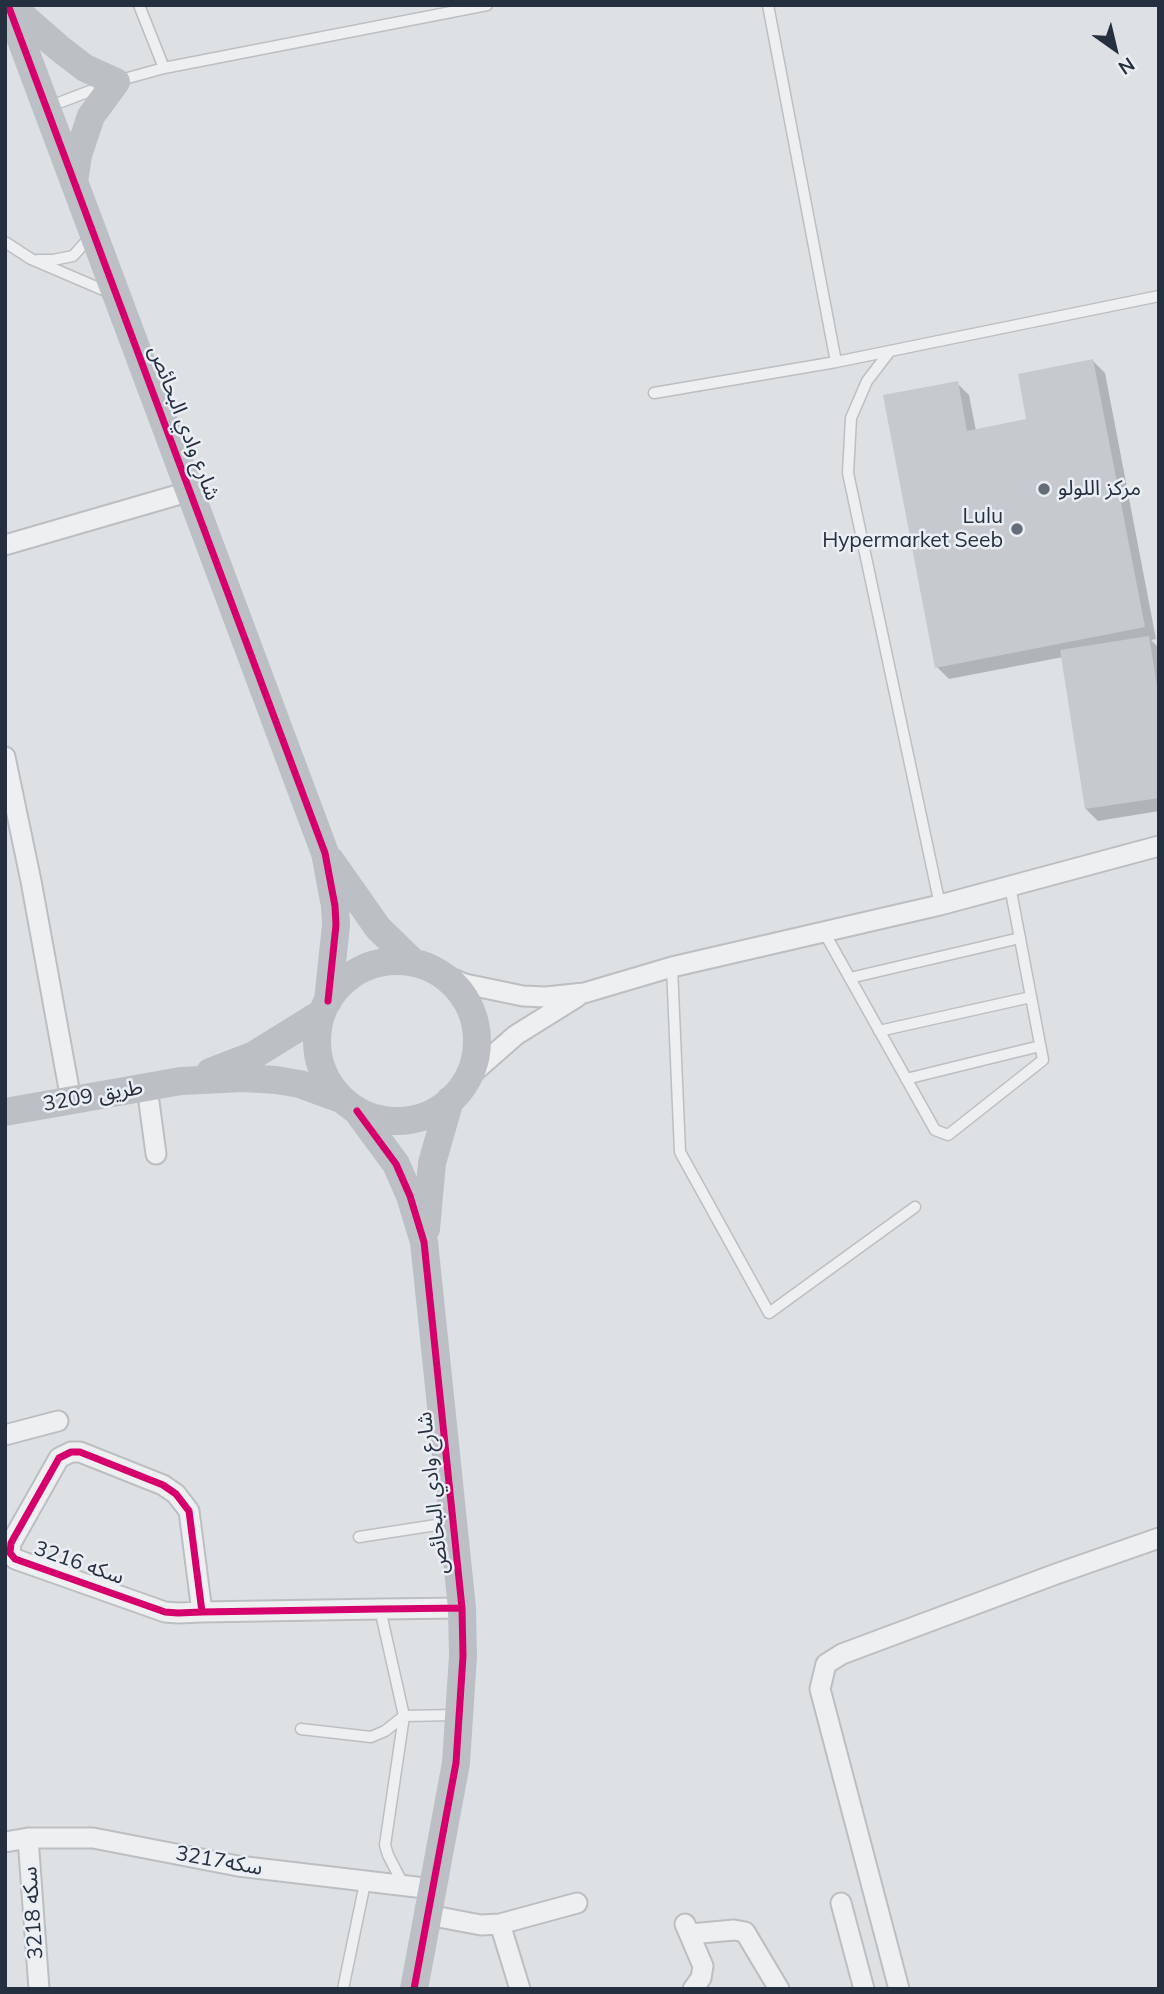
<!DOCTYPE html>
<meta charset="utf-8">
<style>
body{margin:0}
#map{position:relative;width:1164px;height:1994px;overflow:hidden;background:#dee1e4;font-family:Mulish,sans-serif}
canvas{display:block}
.frame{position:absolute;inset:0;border:7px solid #242f3f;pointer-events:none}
.north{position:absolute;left:1080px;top:14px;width:70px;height:70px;-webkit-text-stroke:5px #ebeff5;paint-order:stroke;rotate:146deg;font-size:19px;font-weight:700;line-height:28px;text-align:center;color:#242f3f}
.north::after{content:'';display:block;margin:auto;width:24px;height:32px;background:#242f3f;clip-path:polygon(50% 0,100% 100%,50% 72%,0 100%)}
</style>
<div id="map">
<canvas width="1164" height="1994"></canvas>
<div class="frame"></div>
<div class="north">N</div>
</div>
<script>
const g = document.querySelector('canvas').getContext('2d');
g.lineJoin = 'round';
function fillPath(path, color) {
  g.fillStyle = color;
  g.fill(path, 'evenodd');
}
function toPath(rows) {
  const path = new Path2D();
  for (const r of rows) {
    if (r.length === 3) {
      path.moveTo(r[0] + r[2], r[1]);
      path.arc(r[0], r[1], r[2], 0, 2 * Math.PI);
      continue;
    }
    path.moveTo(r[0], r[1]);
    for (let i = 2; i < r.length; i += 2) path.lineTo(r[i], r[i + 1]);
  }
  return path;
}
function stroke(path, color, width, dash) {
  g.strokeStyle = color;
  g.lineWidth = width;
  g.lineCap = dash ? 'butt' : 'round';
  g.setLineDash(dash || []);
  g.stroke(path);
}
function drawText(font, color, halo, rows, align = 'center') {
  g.font = font + ' Mulish,"Noto Sans Arabic",sans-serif';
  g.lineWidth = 5;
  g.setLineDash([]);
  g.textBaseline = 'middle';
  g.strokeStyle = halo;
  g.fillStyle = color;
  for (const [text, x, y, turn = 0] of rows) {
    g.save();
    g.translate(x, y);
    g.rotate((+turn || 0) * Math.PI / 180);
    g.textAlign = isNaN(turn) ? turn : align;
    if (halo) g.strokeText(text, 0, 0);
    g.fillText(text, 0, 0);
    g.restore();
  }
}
const shadow = toPath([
 [1093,361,1105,373,1156,639,1151,640,1159,648,1159,811,1098,821,1086,809,1063,657,949,679,937,667,957,383,969,395,976,431,1028,421]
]);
const building = toPath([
 [1093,359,1145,627,935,668,883,395,958,381,967,431,1026,419,1018,374],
 [1149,636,1159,699,1159,798,1085,809,1060,650]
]);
const lane = toPath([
 [139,5,164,68],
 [768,5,836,362],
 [117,81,164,68,487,5],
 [48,107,103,86],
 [5,242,31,259,108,292],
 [38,260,53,260,73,256,91,236],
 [890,351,867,381,851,418,848,473,940,905],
 [654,393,836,362,1159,296],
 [824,932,935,1130,948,1135,1043,1060,1010,886],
 [672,967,680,1152,769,1313,915,1207],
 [850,978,1020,938],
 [879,1031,1031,997],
 [906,1079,1040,1046],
 [359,1537,449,1523],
 [380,1609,404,1716,385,1845,388,1855,404,1886],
 [301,1729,371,1737,385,1731,404,1716,455,1715],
 [343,1989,365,1883]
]);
const street = toPath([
 [5,545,191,491],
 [5,757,31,881,71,1100],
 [445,976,465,984,523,996,546,997,584,993,672,967,940,905,1159,846],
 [468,1077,516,1035,577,997],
 [147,1087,156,1154],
 [5,1435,58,1421],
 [202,1612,189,1511,176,1494,163,1485,80,1452,71,1452,59,1458,11,1543,10,1553,15,1559,165,1612,178,1613,202,1612,380,1609,462,1608],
 [28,1838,39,1989],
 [5,1842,28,1838,93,1838,238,1866,433,1889],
 [841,1903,864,1989],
 [428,1915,481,1925,500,1924,577,1903],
 [500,1924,520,1989],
 [685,1924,703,1966,701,1978,693,1989],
 [690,1934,734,1930,745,1932,779,1989],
 [899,1989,820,1689,826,1664,842,1654,1056,1574,1159,1538]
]);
const secondary = toPath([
 [8,5,325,853,335,906,336,925,328,1001],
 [10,5,59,48,85,68,116,82,91,116,78,155,74,182],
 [331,861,378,928,414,963],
 [397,1041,80],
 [210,1072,254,1055,322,1013],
 [357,1111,396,1164,410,1196,424,1242,462,1608,463,1656,456,1763,414,1989],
 [5,1112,181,1081,244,1078,276,1080,300,1084,341,1099],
 [426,1229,432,1163,450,1100]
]);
const cycleway = toPath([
 [8,5,325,853,335,906,336,925,328,1001],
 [357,1111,396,1164,410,1196,424,1242,462,1608,463,1656,456,1763,414,1989],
 [202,1612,189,1511,176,1494,163,1485,80,1452,71,1452,59,1458,11,1543,10,1553,15,1559,165,1612,178,1613,202,1612,380,1609,462,1608]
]);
const markers = [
 [1044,489,7,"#656d79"],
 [1017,529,7,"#656d79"]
];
const streetNames = [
 ["شارع وادي البحائص",184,423,69],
 ["طريق 3209",93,1096,-10],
 ["شارع وادي البحائص",433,1493,-96],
 ["سكه 3216",79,1563,19],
 ["سكه3217",219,1861,10],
 ["سكه 3218",33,1913,-94]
];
const poiNames = [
 ["مركز اللولو",1058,489],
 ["Lulu",1003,517,"right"],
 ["Hypermarket Seeb",1003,541,"right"]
];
fillPath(shadow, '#0003');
fillPath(building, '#c6c9cd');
stroke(lane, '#bcbfc2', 13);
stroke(street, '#bcbfc2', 23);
stroke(lane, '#edeff1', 10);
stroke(street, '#edeff1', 19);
stroke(secondary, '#bcc0c5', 28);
stroke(cycleway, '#d6006c', 7);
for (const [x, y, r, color] of markers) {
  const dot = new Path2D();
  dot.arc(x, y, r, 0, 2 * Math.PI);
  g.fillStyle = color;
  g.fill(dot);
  stroke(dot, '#ebeff5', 2.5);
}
drawText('21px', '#242f3f', '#ebeff5', streetNames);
drawText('21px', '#242f3f', '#ebeff5', poiNames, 'left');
</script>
